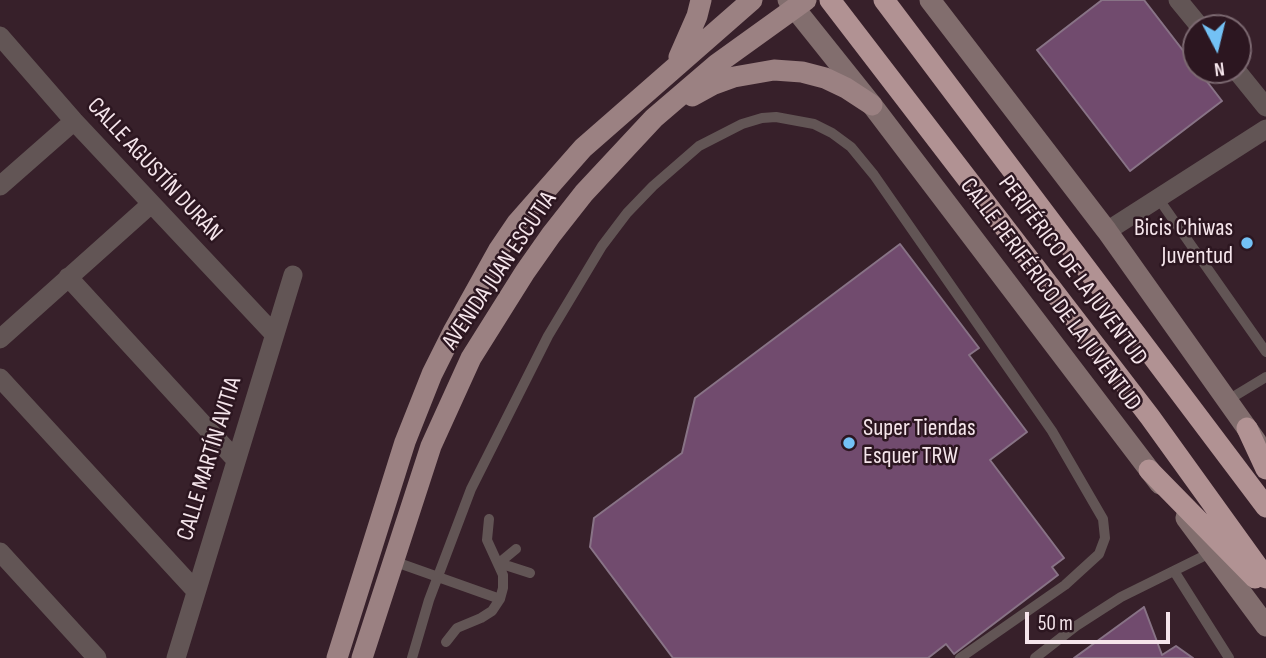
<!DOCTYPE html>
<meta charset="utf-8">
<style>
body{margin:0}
#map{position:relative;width:1266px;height:658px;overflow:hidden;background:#37202a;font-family:"Sofia Sans Condensed",sans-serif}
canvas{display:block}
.north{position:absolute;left:1182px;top:14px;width:70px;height:70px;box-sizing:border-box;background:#2c1620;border:2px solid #7c6971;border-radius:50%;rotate:173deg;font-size:19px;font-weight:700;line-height:28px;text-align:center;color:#f5e5eb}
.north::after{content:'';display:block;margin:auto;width:24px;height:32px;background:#73c1f5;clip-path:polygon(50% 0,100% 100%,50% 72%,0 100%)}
.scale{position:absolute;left:1025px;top:612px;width:145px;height:32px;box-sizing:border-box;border:4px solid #f5e5eb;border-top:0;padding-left:9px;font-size:21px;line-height:24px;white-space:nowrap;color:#f5e5eb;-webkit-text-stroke:5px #2c1620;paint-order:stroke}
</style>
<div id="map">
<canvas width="1266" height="658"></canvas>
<div class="north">N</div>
<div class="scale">50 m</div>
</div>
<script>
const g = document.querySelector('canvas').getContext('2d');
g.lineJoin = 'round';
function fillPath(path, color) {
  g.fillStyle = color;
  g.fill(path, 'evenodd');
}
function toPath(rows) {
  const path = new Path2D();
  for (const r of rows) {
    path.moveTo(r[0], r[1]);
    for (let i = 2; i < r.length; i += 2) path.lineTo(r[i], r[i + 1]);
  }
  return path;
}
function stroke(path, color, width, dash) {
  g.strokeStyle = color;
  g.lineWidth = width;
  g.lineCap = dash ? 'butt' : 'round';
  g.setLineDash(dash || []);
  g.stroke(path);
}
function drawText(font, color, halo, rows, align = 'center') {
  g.font = font + ' "Sofia Sans Condensed",sans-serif';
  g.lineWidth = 5;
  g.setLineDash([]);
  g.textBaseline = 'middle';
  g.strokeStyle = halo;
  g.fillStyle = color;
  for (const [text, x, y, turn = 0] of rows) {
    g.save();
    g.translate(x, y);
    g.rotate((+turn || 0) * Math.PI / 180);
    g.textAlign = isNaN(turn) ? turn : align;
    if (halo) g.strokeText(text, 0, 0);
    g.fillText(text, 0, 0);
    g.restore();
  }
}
const building = toPath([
 [1102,0,1144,0,1222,101,1130,171,1037,50,1102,0],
 [900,244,979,348,969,355,1027,432,990,460,1064,558,1052,567,1058,575,954,654,946,644,928,658,673,658,590,547,594,518,682,453,695,398,900,244],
 [1144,607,1162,655,1176,646,1193,658,1074,658,1144,607]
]);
const lane = toPath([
 [1158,198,1266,352],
 [1228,400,1266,377],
 [516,549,499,563,530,573],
 [393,561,500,599],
 [1174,571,1229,658],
 [446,642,457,628,481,618,492,611,500,599,503,588,503,575,487,540,489,519],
 [412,658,429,600,471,489,548,336,602,246,627,213,653,186,699,146,742,124,762,118,776,117,814,124,832,133,851,147,874,175,1052,431,1103,519,1105,538,1099,554,1065,585,960,658],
 [1035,658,1076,626,1121,597,1212,552]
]);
const street = toPath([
 [1178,0,1201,28],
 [0,36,74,121,274,334],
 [1236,70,1266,107],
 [0,186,74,121],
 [1107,231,1266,129],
 [68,277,236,460],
 [0,339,151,204],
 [0,378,196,591],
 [0,552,97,658],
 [176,658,293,275]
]);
const secondary = toPath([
 [788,0,872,105,1160,484],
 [930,0,1107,231,1256,441],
 [1186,518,1266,626]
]);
const primary = toPath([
 [679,57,697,16,701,0],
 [692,96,712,85,734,77,774,70,802,72,825,78,846,88,872,105],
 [337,658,405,442,432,374,454,330,498,251,517,223,583,148,752,0],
 [362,658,431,446,471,358,525,272,551,235,584,193,654,118,717,64,806,0]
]);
const highway = toPath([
 [830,0,1150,417,1266,578],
 [884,0,1266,507],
 [1247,428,1266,469],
 [1149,470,1255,578]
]);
const markers = [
 [1247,243,7,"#73c1f5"],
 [849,443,7,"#73c1f5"]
];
const streetNames = [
 ["CALLE AGUSTÍN DURÁN",154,170,47],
 ["AVENIDA JUAN ESCUTIA",500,271,-56],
 ["PERIFÉRICO DE LA JUVENTUD",1072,271,53],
 ["CALLE PERIFÉRICO DE LA JUVENTUD",1050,295,53],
 ["CALLE MARTÍN AVITIA",210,459,-73]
];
const poiNames = [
 ["Bicis Chiwas",1233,229],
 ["Juventud",1233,257],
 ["Super Tiendas",863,429,"left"],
 ["Esquer TRW",863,457,"left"]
];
fillPath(building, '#714b6e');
stroke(building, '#887386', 2);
stroke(lane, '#625555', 10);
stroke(street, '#625555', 19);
stroke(secondary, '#826e6e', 21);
stroke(primary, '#9b8182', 21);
stroke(highway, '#b19293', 21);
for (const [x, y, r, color] of markers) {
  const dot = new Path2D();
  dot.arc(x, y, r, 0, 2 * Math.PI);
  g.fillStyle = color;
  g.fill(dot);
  stroke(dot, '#2c1620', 2.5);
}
drawText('24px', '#f5e5eb', '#2c1620', streetNames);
drawText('24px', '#f5e5eb', '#2c1620', poiNames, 'right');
</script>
